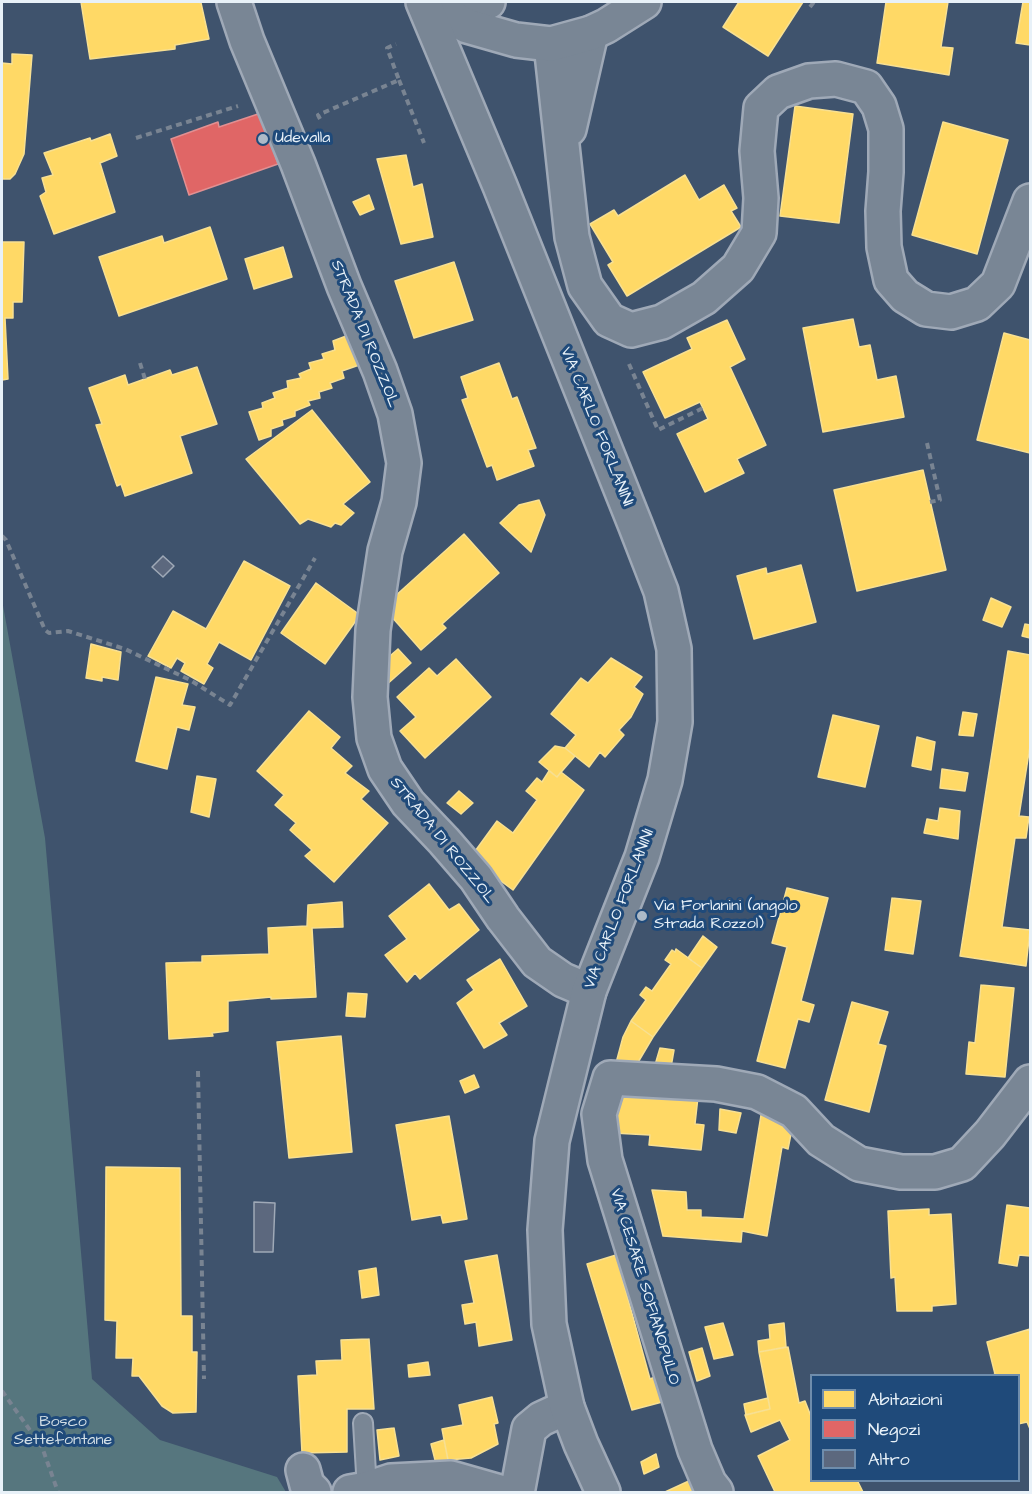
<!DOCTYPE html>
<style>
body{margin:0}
#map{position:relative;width:1032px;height:1494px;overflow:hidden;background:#3f536d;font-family:"Architects Daughter",sans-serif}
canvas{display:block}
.frame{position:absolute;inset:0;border:3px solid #e8f1f8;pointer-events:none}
.legend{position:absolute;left:810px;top:1374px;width:210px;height:108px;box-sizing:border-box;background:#1f4a7a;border:2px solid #6f8dac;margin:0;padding:8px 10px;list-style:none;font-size:18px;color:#e8f1f8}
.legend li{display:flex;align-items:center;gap:12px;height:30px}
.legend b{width:30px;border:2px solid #6f8dac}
</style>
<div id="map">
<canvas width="1032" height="1494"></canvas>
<div class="frame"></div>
<ul class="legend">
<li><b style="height:16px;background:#ffd966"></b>Abitazioni</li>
<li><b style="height:16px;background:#e06666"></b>Negozi</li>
<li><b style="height:16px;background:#5c687e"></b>Altro</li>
</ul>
</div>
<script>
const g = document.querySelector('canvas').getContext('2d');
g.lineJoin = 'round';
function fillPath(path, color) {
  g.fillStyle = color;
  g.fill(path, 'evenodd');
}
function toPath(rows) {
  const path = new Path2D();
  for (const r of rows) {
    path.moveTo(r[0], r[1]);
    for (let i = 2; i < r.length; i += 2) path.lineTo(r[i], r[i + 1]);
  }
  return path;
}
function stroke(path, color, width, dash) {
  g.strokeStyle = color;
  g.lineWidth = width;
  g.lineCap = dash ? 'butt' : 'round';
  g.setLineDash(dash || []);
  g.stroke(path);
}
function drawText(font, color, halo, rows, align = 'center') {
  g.font = font + ' "Architects Daughter",sans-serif';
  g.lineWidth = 6;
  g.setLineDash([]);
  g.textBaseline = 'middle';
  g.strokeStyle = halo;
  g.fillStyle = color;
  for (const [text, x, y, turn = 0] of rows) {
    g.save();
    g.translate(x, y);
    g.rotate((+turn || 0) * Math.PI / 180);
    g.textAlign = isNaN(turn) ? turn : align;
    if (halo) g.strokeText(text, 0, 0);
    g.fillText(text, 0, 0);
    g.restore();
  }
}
const green = toPath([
 [2,600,45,838,92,1379,160,1440,277,1477,286,1492,2,1492]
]);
const homes = toPath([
 [81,2,199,2,201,3,209,39,175,45,175,49,90,59,81,2],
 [739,2,803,2,768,56,723,27,739,2],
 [886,2,948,2,941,47,953,48,949,75,877,63,886,2],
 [1023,2,1030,2,1030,45,1016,43,1023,2],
 [12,54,32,55,24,154,15,174,10,179,2,179,2,63,12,64,12,54],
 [795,106,853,114,839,223,780,216,795,106],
 [943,122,1008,140,977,254,912,235,943,122],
 [110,134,117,156,100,163,115,212,54,234,40,196,46,192,42,178,53,175,44,153,90,138,91,141,110,134],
 [406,155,413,187,422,184,433,237,401,244,377,159,406,155],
 [685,175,699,200,724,185,737,208,731,211,741,227,627,296,608,265,613,262,590,224,614,210,618,216,685,175],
 [369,195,374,209,360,215,353,202,369,195],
 [210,227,227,279,119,316,99,257,162,236,164,243,210,227],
 [2,242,24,242,22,302,13,302,13,318,5,318,8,379,2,380,2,242],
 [283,247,292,277,254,289,245,259,283,247],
 [454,262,473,320,414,338,395,281,454,262],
 [853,319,859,347,870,345,877,380,896,376,904,417,823,432,803,328,853,319],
 [727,320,745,359,730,367,766,445,737,459,744,473,705,492,677,434,708,419,700,402,665,418,643,372,692,349,687,338,727,320],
 [354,333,365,363,342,371,344,378,330,383,332,388,319,392,320,398,308,401,310,405,295,411,295,416,282,420,283,425,271,429,271,436,259,440,249,412,263,408,262,403,275,398,273,393,288,388,287,381,301,378,299,374,311,369,309,363,324,359,322,354,335,350,333,341,354,333],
 [1004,333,1030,340,1030,453,977,440,1004,333],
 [499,363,512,399,517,397,536,448,528,450,534,466,497,480,492,465,487,467,462,400,468,398,461,377,499,363],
 [197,367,217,424,180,436,192,473,125,496,121,484,117,486,96,425,102,424,89,388,125,375,128,385,170,370,172,375,197,367],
 [312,410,370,482,343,504,354,513,341,525,335,523,331,527,308,519,300,524,246,459,312,410],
 [923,470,946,570,857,591,834,490,923,470],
 [539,500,545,515,531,552,500,523,519,505,539,500],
 [464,534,499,573,442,624,446,628,421,650,383,607,464,534],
 [244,561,290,586,251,660,219,642,207,664,213,668,204,684,181,671,185,663,177,658,171,668,148,656,173,611,206,629,244,561],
 [801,565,816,622,754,639,737,576,766,568,767,574,801,565],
 [316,583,360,615,325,664,281,633,316,583],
 [991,598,1011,607,1002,627,983,620,991,598],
 [1025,624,1030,625,1030,638,1022,636,1025,624],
 [91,644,121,652,118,680,102,677,102,681,86,678,91,644],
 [398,649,411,663,385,686,384,661,398,649],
 [1008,651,1030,655,1030,746,1019,816,1029,817,1026,838,1015,838,1002,927,1030,930,1026,966,960,956,1008,651],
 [611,658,642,677,634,687,643,694,631,717,619,730,624,735,605,757,600,752,589,767,565,748,576,735,551,714,581,678,588,683,611,658],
 [456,659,491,697,425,758,400,731,416,717,397,697,429,668,437,676,456,659],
 [156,677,188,684,182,705,195,707,189,730,177,727,167,769,136,761,156,677],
 [309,711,340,737,331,748,352,766,345,773,369,791,361,799,388,823,334,882,305,856,312,850,290,830,296,823,275,805,284,795,257,771,309,711],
 [963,712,977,714,973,736,959,735,963,712],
 [833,715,879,726,865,787,818,777,833,715],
 [917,737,935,742,931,770,912,766,917,737],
 [555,746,565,748,575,756,557,777,539,762,555,746],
 [942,769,968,773,965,791,940,788,942,769],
 [549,771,557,777,561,772,584,790,513,890,490,873,473,854,497,821,513,833,537,800,526,791,537,778,542,782,549,771],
 [197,776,216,779,209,817,191,812,197,776],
 [459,791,473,803,461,814,447,803,459,791],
 [940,808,960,811,958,839,924,833,927,819,938,821,940,808],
 [429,884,449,910,459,904,479,930,420,979,415,973,407,982,385,955,407,939,389,916,429,884],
 [787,888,828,898,801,1001,814,1005,809,1022,798,1019,785,1068,757,1061,787,947,772,943,787,888],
 [892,898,921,901,913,954,885,950,892,898],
 [342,902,343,927,312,928,316,997,271,999,271,997,228,1001,228,1031,212,1033,213,1036,169,1039,166,963,202,962,202,956,269,954,268,928,307,926,308,905,342,902],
 [703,936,717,947,702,968,688,958,703,936],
 [676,949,702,968,653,1037,631,1021,646,1000,640,995,646,987,652,991,671,964,665,960,672,950,675,952,676,949],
 [500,959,527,1006,499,1023,507,1035,484,1048,457,1003,474,990,467,980,500,959],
 [981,985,1014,988,1005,1077,966,1074,969,1042,975,1043,981,985],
 [348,993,367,994,365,1017,346,1016,348,993],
 [852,1002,888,1012,878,1044,886,1046,869,1112,825,1100,852,1002],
 [631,1021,653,1037,637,1064,616,1063,623,1037,631,1021],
 [341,1036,352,1152,289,1158,277,1042,341,1036],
 [660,1048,674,1050,671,1067,655,1065,660,1048],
 [474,1075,479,1087,465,1093,460,1081,474,1075],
 [612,1095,698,1097,695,1124,704,1125,701,1150,649,1145,650,1135,613,1133,612,1095],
 [720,1109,741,1113,736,1133,719,1130,720,1109],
 [762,1109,793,1124,788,1149,782,1147,767,1236,742,1231,741,1242,663,1236,652,1190,686,1192,687,1210,701,1210,701,1217,744,1219,762,1109],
 [449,1116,467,1219,443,1223,441,1215,412,1220,396,1125,449,1116],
 [106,1167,180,1168,181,1316,192,1316,192,1352,197,1352,196,1412,173,1413,162,1406,139,1376,132,1376,133,1358,116,1358,117,1321,105,1320,106,1167],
 [1007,1205,1030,1208,1030,1256,1019,1255,1017,1266,999,1263,1007,1205],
 [929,1209,929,1215,951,1214,956,1304,932,1306,932,1311,897,1311,895,1277,891,1278,888,1211,929,1209],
 [497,1255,512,1340,479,1346,476,1322,465,1324,462,1305,474,1303,465,1261,497,1255],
 [616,1255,650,1379,660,1375,666,1401,632,1410,587,1264,616,1255],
 [376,1268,379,1295,362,1298,359,1271,376,1268],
 [723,1323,733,1355,714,1359,705,1327,723,1323],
 [784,1323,786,1347,759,1352,758,1341,770,1339,769,1325,784,1323],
 [1030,1329,1030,1429,1027,1422,1018,1424,1018,1376,991,1376,995,1374,987,1342,1030,1329],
 [369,1339,374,1409,347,1409,347,1452,302,1453,298,1376,317,1375,316,1361,342,1360,341,1340,369,1339],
 [788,1347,799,1403,805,1401,812,1419,812,1480,857,1480,863,1492,775,1492,758,1456,790,1440,780,1420,751,1432,745,1415,770,1409,759,1352,788,1347],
 [702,1348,710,1376,697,1381,689,1352,702,1348],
 [428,1362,430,1375,409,1377,408,1365,428,1362],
 [492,1397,498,1423,494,1424,498,1444,471,1458,448,1460,442,1429,463,1425,459,1405,492,1397],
 [768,1398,770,1409,746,1415,744,1404,768,1398],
 [394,1428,399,1456,380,1460,377,1430,394,1428],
 [444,1440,448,1460,436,1464,431,1444,444,1440],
 [656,1454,659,1467,644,1474,641,1462,656,1454],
 [691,1480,697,1492,665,1492,691,1480]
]);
const shops = toPath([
 [261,113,278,164,189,195,171,139,218,122,219,127,261,113]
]);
const building = toPath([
 [163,556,174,566,163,577,152,567,163,556],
 [254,1202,275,1203,273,1252,254,1252,254,1202]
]);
const path = toPath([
 [810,7,814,2],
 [399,80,424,143],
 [320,119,318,115,399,80,387,48,396,44],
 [136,138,238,106],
 [140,363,145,379],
 [629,364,658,430,703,408],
 [927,443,940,500,930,502],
 [2,536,6,540,45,630,49,633,68,631,125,649,190,680,230,705,315,558],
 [198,1071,204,1379],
 [2,1391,42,1447,58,1492]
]);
const service = toPath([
 [363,1423,367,1489]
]);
const minor = toPath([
 [234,2,247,41,298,164,344,286,380,371,395,414,404,463,399,502,385,551,373,630,370,697,374,738,385,769,408,803,444,841,476,878,503,918,537,962,563,980,589,991],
 [472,2,483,3,488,2],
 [551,44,572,237,585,286,609,320,631,330,662,322,704,298,738,268,759,233,761,198,757,151,761,108,778,92,809,81,836,79,866,87,879,106,886,129,886,172,883,211,884,247,891,280,905,296,926,309,951,312,977,304,998,284,1030,201],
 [569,129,591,33],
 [303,1470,307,1485,314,1492],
 [350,1492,367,1489,391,1481,451,1478,500,1492],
 [508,1492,518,1488,529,1429,541,1419,567,1407],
 [716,1492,709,1483,695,1450,605,1160,599,1114,610,1078,716,1084,757,1092,794,1111,821,1140,859,1164,901,1172,935,1172,962,1164,990,1134,1030,1082]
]);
const tertiary = toPath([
 [431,2,441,11,467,26,516,40,551,44,591,33,606,26,644,2]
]);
const secondary = toPath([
 [423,2,500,186,635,524,661,591,674,649,675,722,665,780,642,857,589,991,552,1141,545,1230,549,1324,567,1407,581,1444,603,1492]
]);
const markers = [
 [263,139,6,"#adbac7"],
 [642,916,6,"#adbac7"]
];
const poiNames = [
 ["Udevalla",275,139],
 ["Via Forlanini (angolo",654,907],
 ["Strada Rozzol)",654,925]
];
const streetNames = [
 ["STRADA DI ROZZOL",364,334,68],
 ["VIA CARLO FORLANINI",596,427,68],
 ["STRADA DI ROZZOL",442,841,51],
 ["VIA CARLO FORLANINI",620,909,-69],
 ["VIA CESARE SOFIANOPULO",644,1287,73]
];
const parkNames = [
 ["Bosco",63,1423],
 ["Settefontane",63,1441]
];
fillPath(green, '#56767e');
fillPath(homes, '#ffd966');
stroke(homes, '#f8e092', 1.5);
fillPath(shops, '#e06666');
stroke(shops, '#e29092', 1.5);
fillPath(building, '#5c687e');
stroke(building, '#9fa9b7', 1.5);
stroke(service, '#9fa9b7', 22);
stroke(minor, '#9fa9b7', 38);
stroke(tertiary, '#9fa9b7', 38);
stroke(secondary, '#9fa9b7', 38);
stroke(path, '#798492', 4, [6, 4.5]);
stroke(service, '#798695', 18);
stroke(minor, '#798695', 33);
stroke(tertiary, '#798695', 33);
stroke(secondary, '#798695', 33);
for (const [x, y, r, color] of markers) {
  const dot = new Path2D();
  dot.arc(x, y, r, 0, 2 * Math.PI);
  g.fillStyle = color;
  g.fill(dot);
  stroke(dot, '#1f4a7a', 2);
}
drawText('16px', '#e8f1f8', '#1f4a7a', poiNames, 'left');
drawText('16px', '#e8f1f8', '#1f4a7a', streetNames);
drawText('16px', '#d3dfe6', '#1f4a7a', parkNames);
</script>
